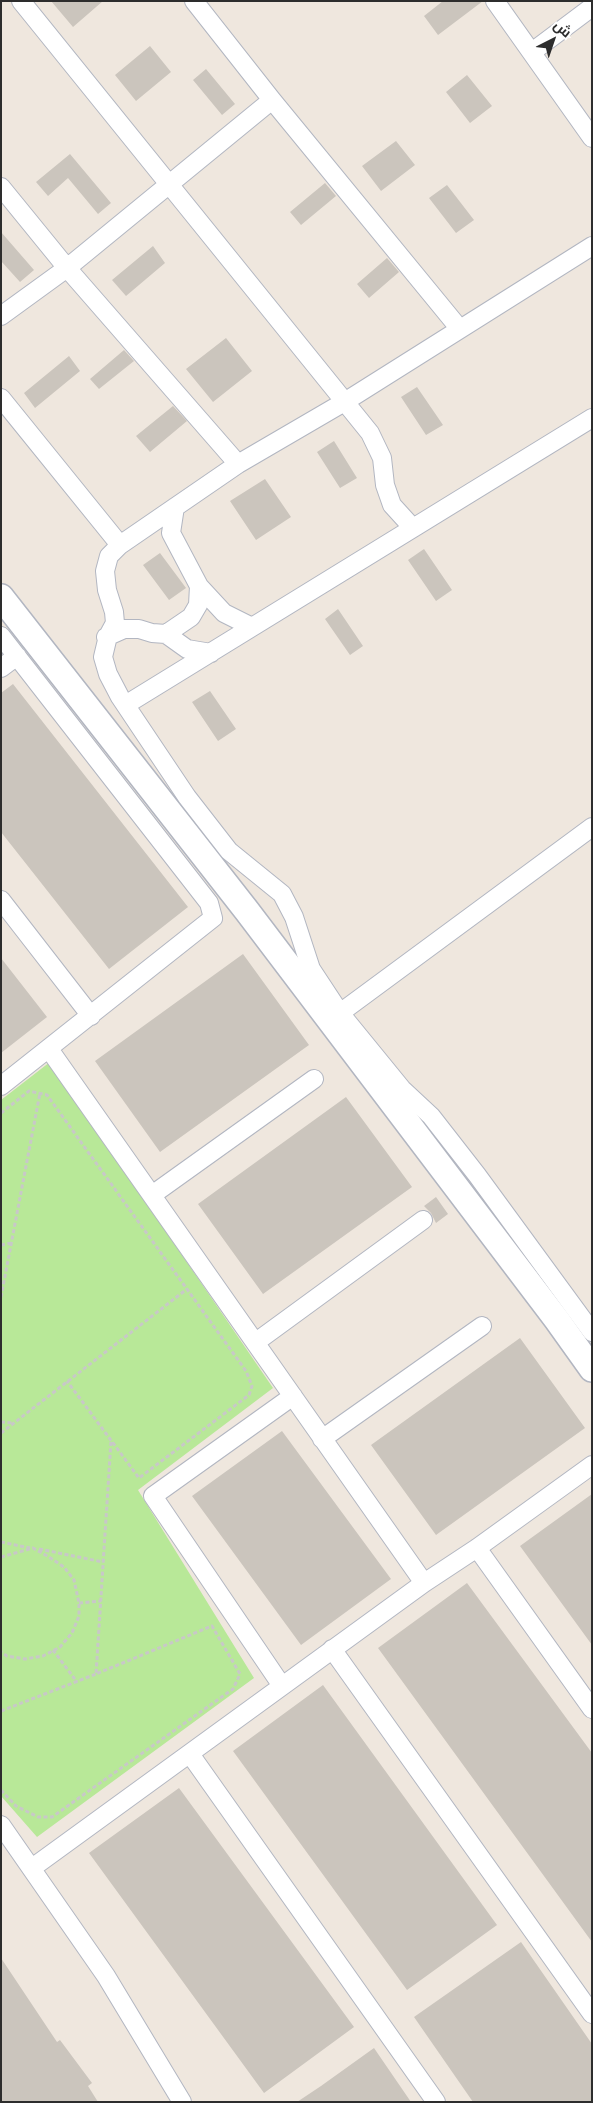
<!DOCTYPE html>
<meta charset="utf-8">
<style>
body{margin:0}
#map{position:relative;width:593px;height:2103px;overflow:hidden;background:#efe7de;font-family:"Work Sans",Cairo,sans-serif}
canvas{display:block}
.frame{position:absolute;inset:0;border:2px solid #2d2d2d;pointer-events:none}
.north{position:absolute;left:528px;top:15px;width:50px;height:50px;-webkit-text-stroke:4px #fff;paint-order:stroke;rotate:41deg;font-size:14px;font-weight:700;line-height:20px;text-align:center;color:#2d2d2d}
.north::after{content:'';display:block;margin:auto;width:18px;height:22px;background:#2d2d2d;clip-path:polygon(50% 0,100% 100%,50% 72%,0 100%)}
</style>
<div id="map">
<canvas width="593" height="2103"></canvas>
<div class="frame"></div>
<div class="north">ش</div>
</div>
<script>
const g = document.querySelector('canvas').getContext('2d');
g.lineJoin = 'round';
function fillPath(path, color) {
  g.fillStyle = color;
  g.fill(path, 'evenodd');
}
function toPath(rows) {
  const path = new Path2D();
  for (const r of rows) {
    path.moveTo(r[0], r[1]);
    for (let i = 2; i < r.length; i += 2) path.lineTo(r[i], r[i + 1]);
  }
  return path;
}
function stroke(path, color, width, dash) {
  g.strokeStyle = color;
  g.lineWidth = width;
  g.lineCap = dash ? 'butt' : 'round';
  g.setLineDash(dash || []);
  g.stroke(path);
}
const green = toPath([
 [50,1062,273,1388,138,1490,254,1678,37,1837,1,1796,1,1100]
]);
const building = toPath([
 [51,1,103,1,73,27],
 [443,1,483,1,438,35,424,16],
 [150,46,171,72,136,101,115,75],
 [206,69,235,104,222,115,193,80],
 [467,75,492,106,470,123,446,92],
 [396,141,415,165,381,191,362,166],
 [70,154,111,203,98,214,68,178,48,196,36,182],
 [325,183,336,196,301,225,290,212],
 [447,185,474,220,456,233,429,198],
 [1,232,34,270,20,282,1,261],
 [153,246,165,263,126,296,112,280],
 [387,258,399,272,369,298,357,284],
 [226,338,252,371,213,402,186,369],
 [124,350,134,361,99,389,90,379],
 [69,356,80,371,35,408,24,393],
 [417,387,443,425,426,435,401,397],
 [173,406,187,421,150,452,136,436],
 [334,441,357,478,340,488,317,452],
 [265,479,291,517,256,540,230,501],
 [424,549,452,590,436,601,408,560],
 [160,553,186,588,169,600,143,565],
 [338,609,363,646,350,655,325,619],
 [13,684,188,907,109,969,1,832,1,693],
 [210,691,236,729,218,741,192,702],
 [243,954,309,1045,160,1152,95,1061],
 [1,958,47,1017,1,1053],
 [346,1097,412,1187,263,1294,198,1204],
 [436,1197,448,1214,436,1223,431,1213,424,1206],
 [520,1338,585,1428,436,1535,371,1445],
 [282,1431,391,1579,301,1645,192,1496],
 [592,1494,592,1645,520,1546],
 [467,1583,592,1753,592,1942,378,1648],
 [323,1685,497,1925,407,1990,233,1751],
 [179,1788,354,2027,264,2093,89,1853],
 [521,1942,592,2044,592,2102,473,2102,414,2017],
 [1,1958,57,2042,60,2040,92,2083,88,2086,98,2102,1,2102],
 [374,2048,411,2102,297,2102,321,2086]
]);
const path = toPath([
 [1,1113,29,1091,47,1095,246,1371,252,1386,249,1395,139,1478,67,1381],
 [1,1245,12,1243],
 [1,1297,40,1093],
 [1,1422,13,1423],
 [1,1433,187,1289],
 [1,1542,30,1548],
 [39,1549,103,1562],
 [1,1557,33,1548,49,1557,64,1567,74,1580,79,1603,79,1616,72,1633,60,1647,43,1656,25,1659,7,1656,1,1652],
 [79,1603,101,1601],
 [53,1650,77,1682],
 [1,1711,96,1674],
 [1,1790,16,1806,38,1817,52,1817,233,1689,240,1674,212,1626,96,1674,111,1441]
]);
const street = toPath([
 [21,1,370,433,382,458,385,485,392,505,412,527],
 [194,1,272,100,459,328],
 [495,1,592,138],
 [532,52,592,7],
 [1,187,67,268,238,464],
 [592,246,346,401,238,464,120,545,109,556,105,571,107,590,114,612,115,623,108,636,103,657,108,674,120,697,187,797,229,851,282,894,294,917,311,969,340,1013,402,1089,431,1116,477,1175,592,1332],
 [1,316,67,268,272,100],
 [1,398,120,545],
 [199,586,224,613,252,627],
 [166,634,187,649,211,653],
 [1,636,209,903,213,918,1,1086],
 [106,637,124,629,139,629,152,633,166,634,191,617,198,605,199,586,171,533,175,507],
 [1,668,17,656],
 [127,704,592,418],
 [1,900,91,1016],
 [340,1013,592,827],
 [49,1049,424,1583],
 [152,1195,314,1079],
 [256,1342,423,1220],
 [322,1439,482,1326],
 [477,1548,592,1709],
 [332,1649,592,2014],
 [282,1686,153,1496,293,1396],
 [190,1754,436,2102],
 [1,1825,106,1976,182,2102],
 [32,1868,424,1583,477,1548,592,1465]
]);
const secondary = toPath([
 [1,597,247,911,557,1320,592,1369]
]);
fillPath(green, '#b8e898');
fillPath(building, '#cbc5bd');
stroke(street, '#b2b6c1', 20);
stroke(secondary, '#b2b6c1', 28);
stroke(path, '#c8c8c8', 3, [4, 2.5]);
stroke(street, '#fff', 18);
stroke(secondary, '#fff', 25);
</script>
